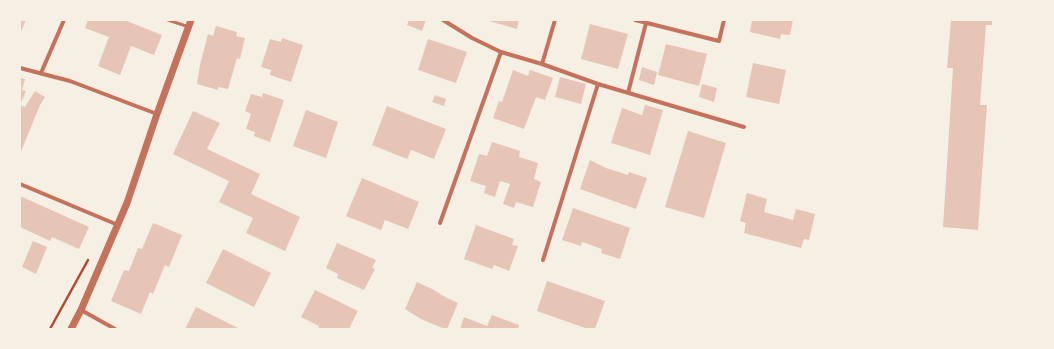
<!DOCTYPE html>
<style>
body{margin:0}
#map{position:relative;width:1054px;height:349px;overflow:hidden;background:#f6efe4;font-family:Signika,sans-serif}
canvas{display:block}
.frame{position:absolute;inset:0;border:21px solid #f6efe4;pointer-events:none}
</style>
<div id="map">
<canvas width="1054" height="349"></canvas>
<div class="frame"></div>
</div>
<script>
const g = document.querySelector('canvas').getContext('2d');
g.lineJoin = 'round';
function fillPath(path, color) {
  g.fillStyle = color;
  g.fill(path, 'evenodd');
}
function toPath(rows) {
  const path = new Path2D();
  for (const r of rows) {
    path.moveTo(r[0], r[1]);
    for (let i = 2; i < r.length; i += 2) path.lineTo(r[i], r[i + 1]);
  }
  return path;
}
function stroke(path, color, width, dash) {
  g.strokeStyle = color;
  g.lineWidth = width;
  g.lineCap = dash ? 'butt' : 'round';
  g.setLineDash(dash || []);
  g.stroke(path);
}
const building = toPath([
 [20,20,26,20,20,34],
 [88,20,124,20,162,35,154,55,131,46,120,75,98,66,109,37,85,28],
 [409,20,426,20,422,31,407,25],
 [486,20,519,20,517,29],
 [752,20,793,20,790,35,781,34,780,39,750,32],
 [951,20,992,20,992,25,986,25,980,105,987,105,978,230,943,227,953,68,947,68],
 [590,24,628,34,618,69,581,59],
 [216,26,237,32,236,36,245,38,240,59,237,58,228,89,218,87,218,90,197,84,200,65,208,34,213,36],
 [282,38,303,45,291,82,270,75,271,70,261,67,270,39,281,42],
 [428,39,467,52,456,83,418,70],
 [666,44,707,54,699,86,658,75],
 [753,63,786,70,779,104,746,97],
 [642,67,657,72,654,85,639,80],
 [513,70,528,76,530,70,553,78,545,100,536,97,524,129,493,118,499,101,502,102],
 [560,77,586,84,581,104,555,97],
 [20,78,25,79,22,90,26,91,20,105,25,107,35,91,45,97,40,105,20,154],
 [702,84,717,88,714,102,699,97],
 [263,93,284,100,270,142,254,136,255,132,246,129,251,114,245,111,251,94,262,97],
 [435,95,446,99,444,106,432,102],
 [645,105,663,110,650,155,611,143,622,108,642,115],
 [387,106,446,129,434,159,411,150,407,159,372,145],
 [306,110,338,122,326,158,293,146],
 [193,111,220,123,207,149,260,174,251,194,300,217,285,251,246,233,253,218,219,202,229,181,173,154],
 [688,131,726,143,704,218,665,207],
 [492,142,520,151,519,157,538,163,534,179,541,182,533,207,516,202,514,208,503,204,510,184,500,181,495,197,484,193,486,186,470,181,479,154,487,156],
 [590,160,606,168,628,175,629,172,647,178,636,209,580,189],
 [362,178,419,202,408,229,385,220,381,230,346,216],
 [747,193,767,199,764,212,793,220,796,209,815,214,809,240,804,239,801,248,744,233,746,223,740,221],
 [20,196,89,227,79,249,52,237,50,241,20,227],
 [573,208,630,228,620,259,601,253,602,249,582,242,581,246,562,240],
 [153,223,182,235,169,267,165,265,153,294,150,292,141,314,111,301,124,270,129,271,138,248,142,249],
 [476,225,514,239,512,245,518,246,509,271,494,265,492,269,464,259],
 [33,241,47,247,36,274,22,267],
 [337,243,376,260,372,268,375,269,364,290,337,278,338,274,326,268],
 [223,249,271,273,254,307,206,283],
 [547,281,605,301,595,329,588,329,537,311],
 [417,282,432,289,447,298,458,303,447,329,445,329,421,319,405,309],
 [315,290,358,311,349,329,318,329,319,326,301,317],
 [196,307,240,329,185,329],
 [492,315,519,325,518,329,460,329,464,317,487,326]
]);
const path = toPath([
 [50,329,88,260]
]);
const service = toPath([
 [168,20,189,27]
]);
const minor = toPath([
 [443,20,472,38,501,52],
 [635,20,719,41,724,20],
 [542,64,555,20],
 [20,68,70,81,157,114],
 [41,73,64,20],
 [628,93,646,23],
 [20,184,118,225],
 [440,223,501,52,542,64,598,84,744,127],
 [543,260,598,84],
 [81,310,115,329]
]);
const tertiary = toPath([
 [71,329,81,310,127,203,157,114,191,20]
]);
fillPath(building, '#e6c5b7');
stroke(path, '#b5482f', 2.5);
stroke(service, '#c5725c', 3);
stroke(minor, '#c5725c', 4);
stroke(tertiary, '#c5725c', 7);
</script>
